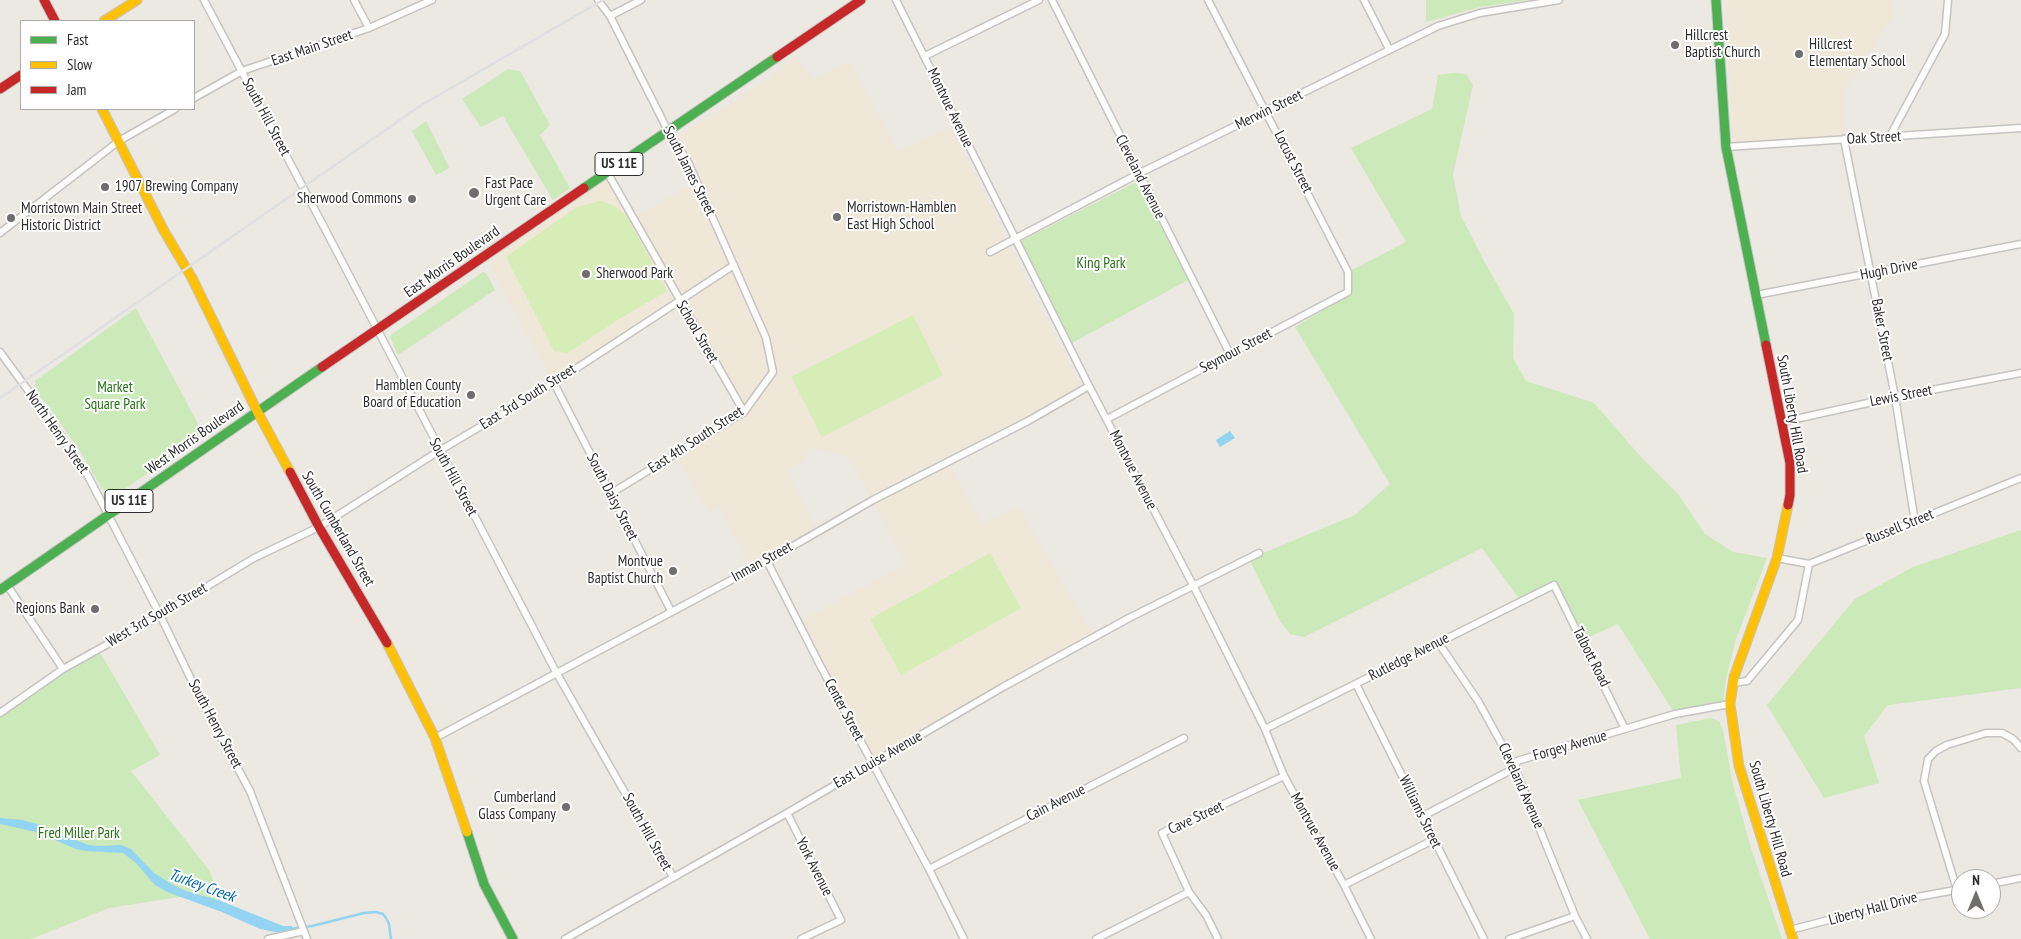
<!DOCTYPE html>
<style>
body{margin:0}
#map{position:relative;width:2021px;height:939px;overflow:hidden;background:#ece8e2;font-family:"PT Sans Narrow",sans-serif}
canvas{display:block}
.legend{position:absolute;left:20px;top:20px;width:175px;height:90px;box-sizing:border-box;background:#fff;border:1px solid #ababab;margin:0;padding:6px 9px;list-style:none;font-size:15px;color:#2d2d2d}
.legend li{display:flex;align-items:center;gap:10px;height:25px}
.legend b{width:25px;border:1px solid #ababab}
.north{position:absolute;left:1951px;top:869px;width:50px;height:50px;box-sizing:border-box;background:#fff;border:1px solid #ababab;border-radius:50%;rotate:0deg;font-size:14px;font-weight:700;line-height:20px;text-align:center;color:#2d2d2d}
.north::after{content:'';display:block;margin:auto;width:18px;height:22px;background:#706e6c;clip-path:polygon(50% 0,100% 100%,50% 72%,0 100%)}
</style>
<div id="map">
<canvas width="2021" height="939"></canvas>
<ul class="legend">
<li><b style="height:6px;background:#4caf50"></b>Fast</li>
<li><b style="height:6px;background:#ffc107"></b>Slow</li>
<li><b style="height:6px;background:#c62828"></b>Jam</li>
</ul>
<div class="north">N</div>
</div>
<script>
const g = document.querySelector('canvas').getContext('2d');
g.lineJoin = 'round';
function fillPath(path, color) {
  g.fillStyle = color;
  g.fill(path, 'evenodd');
}
function toPath(rows) {
  const path = new Path2D();
  for (const r of rows) {
    path.moveTo(r[0], r[1]);
    for (let i = 2; i < r.length; i += 2) path.lineTo(r[i], r[i + 1]);
  }
  return path;
}
function stroke(path, color, width, dash) {
  g.strokeStyle = color;
  g.lineWidth = width;
  g.lineCap = dash ? 'butt' : 'round';
  g.setLineDash(dash || []);
  g.stroke(path);
}
function drawText(font, color, halo, rows, align = 'center') {
  g.font = font + ' "PT Sans Narrow",sans-serif';
  g.lineWidth = 4;
  g.setLineDash([]);
  g.textBaseline = 'middle';
  g.strokeStyle = halo;
  g.fillStyle = color;
  for (const [text, x, y, turn = 0] of rows) {
    g.save();
    g.translate(x, y);
    g.rotate((+turn || 0) * Math.PI / 180);
    g.textAlign = isNaN(turn) ? turn : align;
    if (halo) g.strokeText(text, 0, 0);
    g.fillText(text, 0, 0);
    g.restore();
  }
}
const education = toPath([
 [1726,0,1890,0,1894,15,1843,94,1844,139,1733,146],
 [793,56,815,79,850,61,898,152,950,127,1082,390,948,462,983,524,1019,507,1094,637,873,763,799,622,906,565,873,500,847,456,813,448,801,463,787,470,818,531,752,568,719,507,709,512,675,454,744,412,679,300,554,383,485,256,607,172,633,218,697,182,673,139,764,83]
]);
const green = toPath([
 [1426,0,1528,0,1480,7,1426,22],
 [508,69,520,71,550,125,540,135,570,188,553,200,503,116,481,127,462,99],
 [1454,73,1466,74,1473,85,1453,174,1461,216,1484,261,1514,314,1513,358,1526,381,1594,403,1641,457,1678,494,1705,534,1733,552,1767,558,1736,639,1726,679,1723,705,1675,714,1618,624,1582,640,1555,585,1521,601,1482,548,1304,637,1290,634,1280,621,1249,559,1355,515,1390,484,1295,327,1327,308,1325,304,1348,292,1348,272,1406,242,1351,148,1432,109,1438,75],
 [426,121,449,167,448,169,436,175,412,131],
 [1138,181,1188,280,1072,343,1021,241],
 [483,272,486,273,495,290,398,355,390,337,391,335],
 [136,308,204,435,117,494,109,494,101,487,81,453,52,411,37,393,35,381],
 [2021,530,2021,688,1888,705,1864,736,1879,783,1824,798,1767,705,1855,599,1913,567],
 [98,649,160,755,131,771,209,870,221,901,179,897,109,908,31,939,0,939,0,713],
 [1711,718,1719,721,1723,730,1733,784,1751,848,1782,939,1650,939,1578,800,1681,778,1676,725]
]);
const pitch = toPath([
 [601,201,613,205,627,216,667,291,619,319,568,353,554,351,506,257,577,207],
 [913,315,943,375,822,437,791,377],
 [990,553,1021,608,901,675,870,619]
]);
const water = toPath([
 [1230,431,1235,438,1220,447,1216,440],
 [0,818,22,820,37,824,88,845,101,846,121,845,131,849,154,873,173,885,186,891,221,901,283,926,292,926,293,930,280,933,260,929,222,912,167,892,155,885,136,863,123,853,86,851,76,849,36,832,0,824]
]);
const stream = toPath([
 [290,929,312,926,364,913,376,912,383,914,386,918,389,924,391,939]
]);
const street = toPath([
 [204,0,325,229,556,672,673,877],
 [354,0,369,28],
 [598,0,610,16,668,131,688,162,766,338,773,372,744,412,610,494],
 [896,0,1089,386,1193,585,1265,729,1284,776,1344,885,1371,939],
 [1052,0,1230,354],
 [1364,0,1389,49],
 [610,16,641,0],
 [925,56,1039,0],
 [194,98,242,71,369,28,432,0],
 [1889,138,1945,34,1948,0],
 [1844,139,1895,397,1915,522],
 [1726,147,2021,128],
 [607,172,744,412],
 [0,233,119,141,175,109],
 [990,252,1138,174,1438,26,1480,13,1559,0],
 [1756,295,2021,244],
 [0,352,57,430,88,476,160,615,204,706,250,791,307,939],
 [554,383,671,611],
 [1107,419,1348,292,1348,272,1208,0],
 [1782,422,1895,397,2021,373],
 [1777,558,1809,564,2021,478],
 [767,561,820,665,929,869,964,939],
 [7,585,63,669],
 [1438,642,1478,701,1515,768,1575,916,1587,939],
 [1733,683,1747,681,1798,620,1809,564],
 [1356,684,1484,939],
 [0,713,63,669,160,615,254,558,319,527,439,451,554,383,734,265],
 [1265,729,1554,585,1625,729],
 [435,738,767,561,873,500,1028,421,1089,386],
 [787,813,841,920,801,939],
 [1423,816,1515,768,1517,761,1675,714,1730,704],
 [929,869,1184,738],
 [1991,884,2021,878],
 [1344,885,1433,840],
 [1957,890,1924,781,1928,759,1936,751,1947,745,1986,733,2002,733,2013,739,2021,748],
 [1790,930,1917,897,1961,889],
 [268,939,304,931],
 [565,939,787,813,1003,687,1129,618,1259,553],
 [1096,939,1189,892],
 [1218,939,1206,915,1189,892,1162,833,1284,776],
 [1509,939,1575,916]
]);
const fast = toPath([
 [1716,0,1726,147,1766,345],
 [584,188,777,57],
 [0,590,322,367],
 [467,832,484,884,513,939]
]);
const slow = toPath([
 [104,21,137,0],
 [102,109,164,231,192,278,257,411,290,472],
 [1788,505,1777,558,1734,677,1730,704,1739,766,1793,939],
 [387,643,435,738,467,832]
]);
const jam = toPath([
 [44,0,55,21],
 [777,57,861,0],
 [0,89,21,75],
 [1766,345,1790,463,1790,495,1788,505],
 [322,367,584,188],
 [290,472,319,527,387,643]
]);
const rail = toPath([
 [0,398,420,106,603,0]
]);
const markers = [
 [1675,45,5,"#706e6c"],
 [1799,54,5,"#706e6c"],
 [105,187,5,"#706e6c"],
 [474,193,6,"#706e6c"],
 [412,199,5,"#706e6c"],
 [837,217,5,"#706e6c"],
 [11,218,5,"#706e6c"],
 [586,274,5,"#706e6c"],
 [471,395,5,"#706e6c"],
 [673,571,5,"#706e6c"],
 [95,609,5,"#706e6c"],
 [566,807,5,"#706e6c"]
];
const shields = [
 [619,164,48],
 [129,501,48]
];
const shieldNames = [
 ["US 11E",619,164],
 ["US 11E",129,501]
];
const poiNames = [
 ["Hillcrest",1685,36],
 ["Baptist Church",1685,53],
 ["Hillcrest",1809,45],
 ["Elementary School",1809,62],
 ["Fast Pace",485,184],
 ["Urgent Care",485,201],
 ["1907 Brewing Company",115,187],
 ["Sherwood Commons",402,199,"right"],
 ["Morristown-Hamblen",847,208],
 ["East High School",847,225],
 ["Morristown Main Street",21,209],
 ["Historic District",21,226],
 ["Sherwood Park",596,274],
 ["Hamblen County",461,386,"right"],
 ["Board of Education",461,403,"right"],
 ["Montvue",663,562,"right"],
 ["Baptist Church",663,579,"right"],
 ["Regions Bank",85,609,"right"],
 ["Cumberland",556,798,"right"],
 ["Glass Company",556,815,"right"]
];
const streetNames = [
 ["East Main Street",312,48,-19],
 ["Montvue Avenue",950,108,64],
 ["Merwin Street",1269,110,-26],
 ["South Hill Street",266,117,62],
 ["Oak Street",1874,138,-3],
 ["Locust Street",1293,162,63],
 ["South James Street",689,171,63],
 ["Cleveland Avenue",1140,177,63],
 ["East Morris Boulevard",452,262,-35],
 ["Hugh Drive",1889,270,-11],
 ["Baker Street",1882,330,79],
 ["School Street",697,332,60],
 ["Seymour Street",1236,351,-28],
 ["Lewis Street",1901,396,-11],
 ["East 3rd South Street",528,397,-32],
 ["South Liberty Hill Road",1792,414,80],
 ["North Henry Street",57,432,55],
 ["West Morris Boulevard",195,438,-35],
 ["East 4th South Street",696,440,-33],
 ["Montvue Avenue",1133,470,63],
 ["South Hill Street",453,477,62],
 ["South Daisy Street",612,497,63],
 ["Russell Street",1900,527,-22],
 ["South Cumberland Street",338,529,60],
 ["Inman Street",762,562,-29],
 ["West 3rd South Street",157,615,-30],
 ["Rutledge Avenue",1409,657,-27],
 ["Talbott Road",1591,657,63],
 ["Center Street",844,710,62],
 ["South Henry Street",215,724,62],
 ["Forgey Avenue",1570,746,-16],
 ["East Louise Avenue",878,760,-30],
 ["Cleveland Avenue",1521,786,66],
 ["Cain Avenue",1056,803,-27],
 ["Williams Street",1420,812,64],
 ["Cave Street",1196,818,-25],
 ["South Liberty Hill Road",1770,819,74],
 ["South Hill Street",647,832,61],
 ["Montvue Avenue",1315,832,61],
 ["York Avenue",814,867,63],
 ["Liberty Hall Drive",1873,909,-15]
];
const parkNames = [
 ["King Park",1101,264],
 ["Market",115,388],
 ["Square Park",115,405],
 ["Fred Miller Park",79,834]
];
const waterNames = [
 ["Turkey Creek",202,886,20]
];
fillPath(education, '#efe7d7');
fillPath(green, '#cbe9b9');
fillPath(pitch, '#d7edb7');
fillPath(water, '#92d4f1');
stroke(stream, '#92d4f1', 2.5);
stroke(street, '#c5c4c3', 9);
stroke(fast, '#c5c4c3', 11);
stroke(slow, '#c5c4c3', 11);
stroke(jam, '#c5c4c3', 11);
stroke(street, '#fcfcfb', 6);
stroke(fast, '#4caf50', 9);
stroke(slow, '#ffc107', 9);
stroke(jam, '#c62828', 9);
stroke(rail, '#dedfe0', 2.5);
for (const [x, y, r, color] of markers) {
  const dot = new Path2D();
  dot.arc(x, y, r, 0, 2 * Math.PI);
  g.fillStyle = color;
  g.fill(dot);
  stroke(dot, '#fff', 2);
}
for (const [x, y, w] of shields) {
  const box = new Path2D();
  box.roundRect(x - w / 2, y - 11.5, w, 23, 4);
  g.fillStyle = '#fff';
  g.fill(box);
  stroke(box, '#2d2d2d', 1);
}
drawText('bold 14px', '#2d2d2d', null, shieldNames);
drawText('15px', '#2d2d2d', '#fff', poiNames, 'left');
drawText('15px', '#2d2d2d', '#fff', streetNames);
drawText('15px', '#257116', '#fff', parkNames);
drawText('italic 16px', '#0469aa', '#fff', waterNames);
</script>
